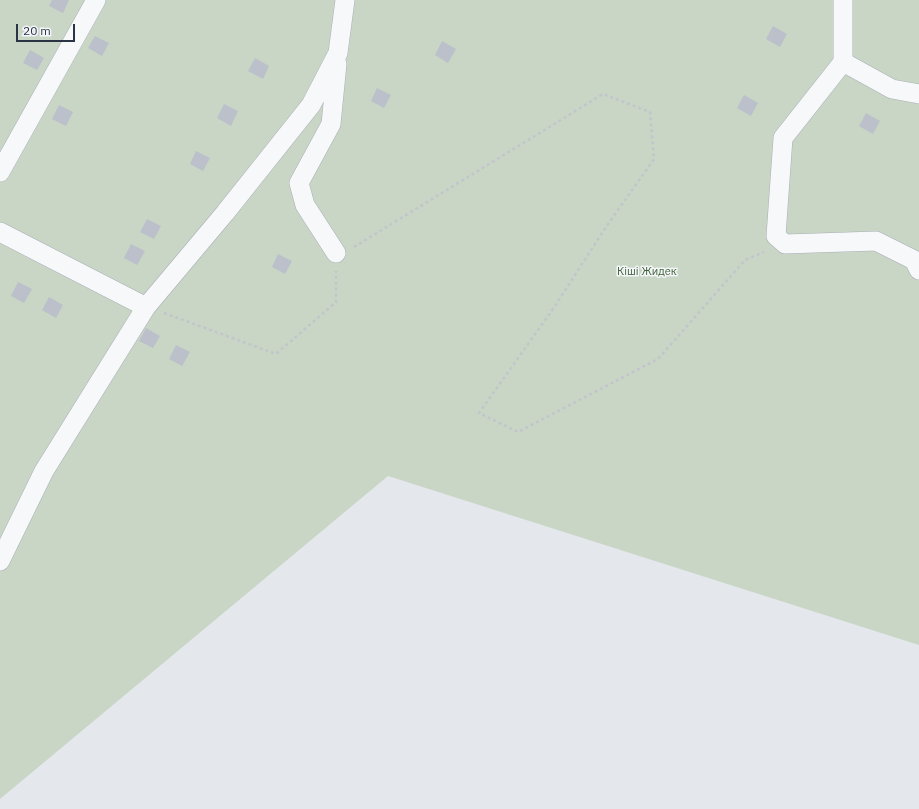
<!DOCTYPE html>
<meta charset="utf-8">
<style>
body{margin:0}
#map{position:relative;width:919px;height:809px;overflow:hidden;background:#e4e7ec;font-family:"IBM Plex Sans",sans-serif}
canvas{display:block}
.scale{position:absolute;left:16px;top:24px;width:59px;height:18px;box-sizing:border-box;border:2px solid #2b3445;border-top:0;padding-left:5px;font-size:12px;line-height:14px;white-space:nowrap;color:#2b3445;-webkit-text-stroke:3px #f4f6f9;paint-order:stroke}
</style>
<div id="map">
<canvas width="919" height="809"></canvas>
<div class="scale">20 m</div>
</div>
<script>
const g = document.querySelector('canvas').getContext('2d');
g.lineJoin = 'round';
function fillPath(path, color) {
  g.fillStyle = color;
  g.fill(path, 'evenodd');
}
function toPath(rows) {
  const path = new Path2D();
  for (const r of rows) {
    path.moveTo(r[0], r[1]);
    for (let i = 2; i < r.length; i += 2) path.lineTo(r[i], r[i + 1]);
  }
  return path;
}
function stroke(path, color, width, dash) {
  g.strokeStyle = color;
  g.lineWidth = width;
  g.lineCap = dash ? 'butt' : 'round';
  g.setLineDash(dash || []);
  g.stroke(path);
}
function drawText(font, color, halo, rows, align = 'center') {
  g.font = font + ' "IBM Plex Sans",sans-serif';
  g.lineWidth = 3;
  g.setLineDash([]);
  g.textBaseline = 'middle';
  g.strokeStyle = halo;
  g.fillStyle = color;
  for (const [text, x, y, turn = 0] of rows) {
    g.save();
    g.translate(x, y);
    g.rotate((+turn || 0) * Math.PI / 180);
    g.textAlign = isNaN(turn) ? turn : align;
    if (halo) g.strokeText(text, 0, 0);
    g.fillText(text, 0, 0);
    g.restore();
  }
}
const green = toPath([
 [0,0,919,0,919,645,388,476,0,799]
]);
const building = toPath([
 [52,0,69,0,63,13,49,6],
 [773,26,787,34,780,47,766,39],
 [95,36,109,43,102,56,88,48],
 [442,41,456,49,448,63,435,55],
 [30,50,44,58,37,70,23,63],
 [255,58,269,66,263,79,248,71],
 [377,88,391,95,384,108,371,101],
 [744,95,758,103,751,116,737,108],
 [224,104,238,111,231,126,217,118],
 [59,105,73,112,66,126,52,119],
 [866,113,880,121,873,134,859,126],
 [196,151,210,158,203,171,190,164],
 [147,219,161,226,154,239,140,232],
 [131,244,145,251,137,265,124,258],
 [278,254,292,261,285,274,272,267],
 [18,282,32,289,24,303,11,296],
 [49,297,63,305,56,318,42,310],
 [146,328,160,336,153,348,139,341],
 [176,345,190,352,182,366,169,359]
]);
const path = toPath([
 [354,247,603,94,650,112,654,159,606,227,553,309,479,413,518,432,658,359,745,260,764,252],
 [164,313,276,354,336,302,336,271]
]);
const street = toPath([
 [843,0,843,62,892,89,919,94],
 [843,62,783,138,776,236,785,244,876,241,914,260,919,270],
 [0,172,96,0],
 [0,232,146,307,225,213,311,105,338,53,345,0],
 [336,253,305,205,299,183,331,124,337,64],
 [0,561,44,471,146,307]
]);
const parkNames = [
 ["Кіші Жидек",647,272]
];
fillPath(green, '#c9d6c5');
fillPath(building, '#bbc0ca');
stroke(street, '#a9aeb7', 20);
stroke(path, '#c2c5cb', 2.5, [3, 3]);
stroke(street, '#f7f8fa', 19);
drawText('11px', '#3f6138', '#f4f6f9', parkNames);
</script>
